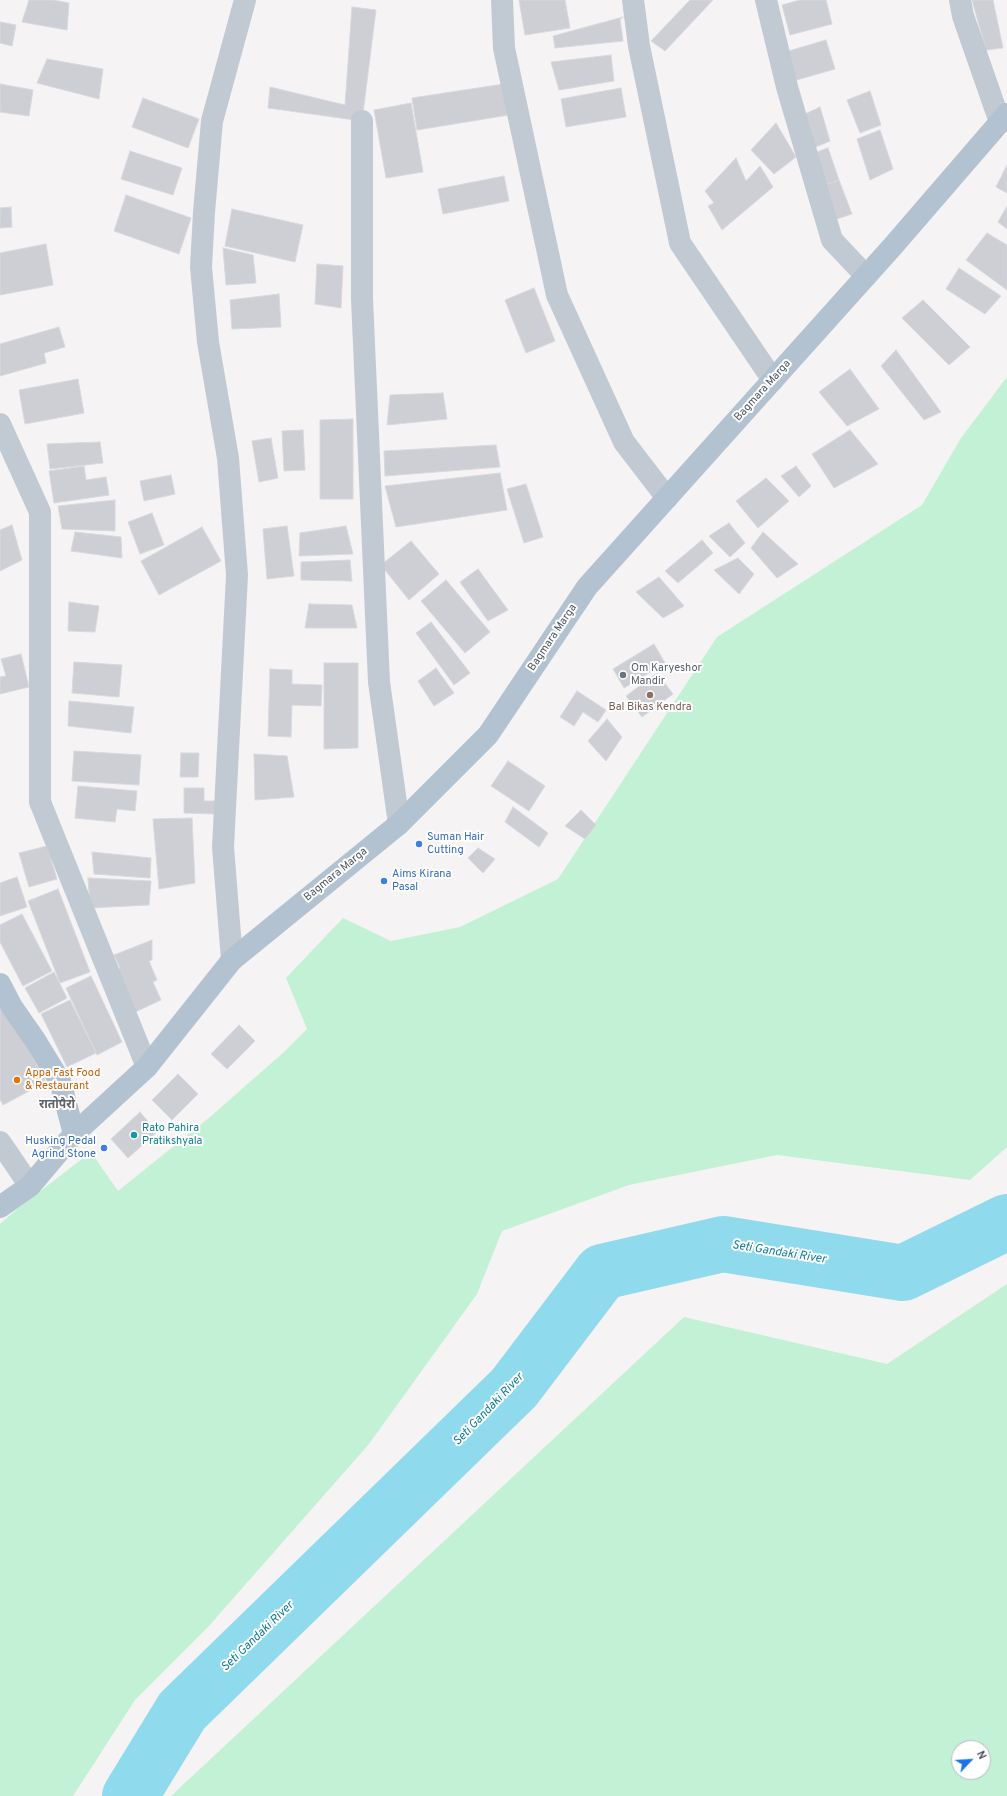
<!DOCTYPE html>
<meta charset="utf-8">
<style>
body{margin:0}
#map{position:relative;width:1007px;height:1796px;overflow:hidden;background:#f5f3f3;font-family:Overpass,sans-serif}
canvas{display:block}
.north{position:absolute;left:951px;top:1740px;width:40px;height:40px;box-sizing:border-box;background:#fff;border:1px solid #b7bbc0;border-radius:50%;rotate:65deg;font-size:11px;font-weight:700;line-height:16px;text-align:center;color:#4a5661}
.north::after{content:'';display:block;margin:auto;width:14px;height:18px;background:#1a73e8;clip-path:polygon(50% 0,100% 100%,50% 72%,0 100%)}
</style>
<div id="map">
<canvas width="1007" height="1796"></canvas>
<div class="north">N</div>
</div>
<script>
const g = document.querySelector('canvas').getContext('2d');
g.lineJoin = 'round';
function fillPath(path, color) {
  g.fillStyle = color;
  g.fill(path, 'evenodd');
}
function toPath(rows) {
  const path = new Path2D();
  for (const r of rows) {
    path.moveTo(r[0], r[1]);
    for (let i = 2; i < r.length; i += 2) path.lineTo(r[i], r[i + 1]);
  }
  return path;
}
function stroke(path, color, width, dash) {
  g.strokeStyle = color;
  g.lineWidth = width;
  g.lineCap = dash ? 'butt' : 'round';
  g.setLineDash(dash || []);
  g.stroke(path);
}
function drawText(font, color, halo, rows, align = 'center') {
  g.font = font + ' Overpass,"Noto Sans Devanagari",sans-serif';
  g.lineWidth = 4;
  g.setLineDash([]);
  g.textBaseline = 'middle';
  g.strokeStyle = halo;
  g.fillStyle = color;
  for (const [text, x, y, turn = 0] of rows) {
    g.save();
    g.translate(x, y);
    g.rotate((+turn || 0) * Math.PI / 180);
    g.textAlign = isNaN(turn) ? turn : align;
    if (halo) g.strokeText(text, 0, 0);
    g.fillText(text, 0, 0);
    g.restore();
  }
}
const green = toPath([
 [1007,377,1007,1147,970,1180,777,1155,629,1185,502,1231,477,1294,369,1444,208,1627,135,1700,73,1796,0,1796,0,1224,17,1209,91,1152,118,1191,210,1117,284,1052,307,1029,286,978,343,918,391,941,460,927,558,879,717,637,922,505,961,438],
 [1007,1284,1007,1796,171,1796,684,1317,887,1364],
 [959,1748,983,1748,983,1772,959,1772]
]);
const river = toPath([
 [130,1796,182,1711,514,1388,602,1272,723,1244,903,1273,1007,1222]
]);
const building = toPath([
 [29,0,53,0,69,3,67,30,22,22,29,0],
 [519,0,565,0,570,28,525,35,519,0],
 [690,0,713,0,665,51,651,41,690,0],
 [800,0,826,0,832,24,790,35,782,5,800,0],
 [972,0,993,0,1003,48,986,50,972,0],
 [352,7,376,10,362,121,268,108,270,87,345,105,352,7],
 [623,17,620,19,623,41,555,48,553,36,623,17],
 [0,22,16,25,12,46,0,43,0,22],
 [826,40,835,69,793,81,785,52,826,40],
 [611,55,614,81,559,90,551,62,611,55],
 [47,59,103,69,99,99,37,83,47,59],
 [0,84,33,90,29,116,0,112,0,84],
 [504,84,509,115,417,130,412,98,504,84],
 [621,88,626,117,566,127,561,99,621,88],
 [870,91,881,125,860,133,847,100,870,91],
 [143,98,199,119,188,148,132,127,143,98],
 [411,103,423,172,386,178,374,110,411,103],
 [820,107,830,141,809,150,805,114,820,107],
 [776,123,796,157,774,174,751,150,776,123],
 [880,130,893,169,870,180,857,139,880,130],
 [828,148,839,180,819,187,808,155,828,148],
 [130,151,182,168,173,195,121,179,130,151],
 [736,158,746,181,760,166,773,187,722,230,708,206,714,203,705,191,736,158],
 [1007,165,1007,193,996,187,1007,165],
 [504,176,509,201,443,214,438,189,504,176],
 [839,180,852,214,831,221,819,187,839,180],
 [126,195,191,218,179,254,114,231,126,195],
 [1007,206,1007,229,998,222,1007,206],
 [11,207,12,227,0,228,0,208,11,207],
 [232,209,303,225,295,262,225,246,232,209],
 [987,233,1007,245,1007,290,966,260,987,233],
 [46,244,53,285,0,295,0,253,46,244],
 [223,248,253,255,256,283,226,285,223,248],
 [317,264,343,266,341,308,315,304,317,264],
 [959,268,1001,296,985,314,946,289,959,268],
 [534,288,555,341,526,353,505,300,534,288],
 [279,294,281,327,232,329,230,300,279,294],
 [923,300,970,347,949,365,902,318,923,300],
 [59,327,65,347,44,353,46,363,0,376,0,344,59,327],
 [896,350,941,412,924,420,881,366,896,350],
 [850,369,879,409,847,426,819,392,850,369],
 [78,379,84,413,25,424,19,390,78,379],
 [443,393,447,419,387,425,390,395,443,393],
 [353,419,353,499,320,499,320,420,353,419],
 [303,430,305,470,284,471,282,431,303,430],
 [850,430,878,464,834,488,812,454,850,430],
 [271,438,278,478,259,482,252,441,271,438],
 [100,442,103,463,50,469,47,444,100,442],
 [496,445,500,467,385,476,384,451,496,445],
 [84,466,86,480,106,477,109,495,54,503,49,471,84,466],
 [796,466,811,486,799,497,781,476,796,466],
 [500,473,507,510,396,527,385,486,500,473],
 [171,475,175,494,144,501,140,481,171,475],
 [766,478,789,501,758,528,736,501,766,478],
 [526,484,543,537,524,543,507,489,526,484],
 [115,500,115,531,62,529,58,506,115,500],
 [152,513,164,545,140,554,128,522,152,513],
 [729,523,745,543,730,557,709,536,729,523],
 [12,525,22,560,0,571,0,530,12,525],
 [287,526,294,576,267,579,263,529,287,526],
 [346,526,353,554,299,556,300,533,346,526],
 [202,527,221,561,159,595,141,561,202,527],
 [75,532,121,537,122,558,71,551,75,532],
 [763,532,798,564,777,578,751,548,763,532],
 [702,540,713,553,678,583,665,571,702,540],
 [411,541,439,574,409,600,381,565,411,541],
 [738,558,754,574,739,594,714,570,738,558],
 [350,560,352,581,301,580,301,562,350,560],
 [478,569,508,610,488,621,460,582,478,569],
 [659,577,684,606,663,618,636,592,659,577],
 [446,580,490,632,465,653,421,601,446,580],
 [69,602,99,606,95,632,68,631,69,602],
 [309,604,352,605,357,628,305,628,309,604],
 [431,622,470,673,454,685,416,633,431,622],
 [654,644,665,663,624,688,613,669,654,644],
 [21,654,29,687,0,694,0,677,6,676,1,659,21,654],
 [74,662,122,665,119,697,72,693,74,662],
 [324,663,358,663,358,748,324,749,324,663],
 [436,668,454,693,434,706,418,681,436,668],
 [270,669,292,670,292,684,322,685,321,706,292,705,291,737,268,736,270,669],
 [657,673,673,694,642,717,626,696,657,673],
 [577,691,606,710,598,722,583,712,574,726,560,717,577,691],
 [69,701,134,707,131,733,68,726,69,701],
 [607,719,622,737,606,761,588,741,607,719],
 [74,751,141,755,139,785,72,781,74,751],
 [181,753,199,753,198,777,180,777,181,753],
 [254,754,287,756,294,797,255,800,254,754],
 [508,761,545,786,529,811,491,786,508,761],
 [78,786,137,791,135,811,117,809,115,822,75,818,78,786],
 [184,788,204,788,204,801,216,801,216,814,184,813,184,788],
 [513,807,548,833,539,847,505,822,513,807],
 [581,810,596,825,585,839,565,826,581,810],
 [192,818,195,883,159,889,153,819,192,818],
 [47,846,57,879,29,887,19,853,47,846],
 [478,848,495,859,483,873,468,858,478,848],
 [92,852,151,858,150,878,94,874,92,852],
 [17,877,27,907,0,916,0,883,17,877],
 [88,878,151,881,149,905,90,908,88,878],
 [58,889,90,972,60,983,28,901,58,889],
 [22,914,52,971,23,986,0,942,0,925,22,914],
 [152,940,152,960,149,961,157,980,153,982,161,1000,131,1014,116,971,120,968,114,955,152,940],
 [54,972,67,998,39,1013,25,988,54,972],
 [91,976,122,1042,97,1055,66,988,91,976],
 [0,997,46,1082,3,1105,0,1099,0,997],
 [70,1000,96,1053,67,1067,41,1014,70,1000],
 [239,1025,255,1041,227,1069,211,1054,239,1025],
 [178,1074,198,1094,172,1120,152,1100,178,1074],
 [140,1112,157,1132,128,1158,111,1139,140,1112]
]);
const minor = toPath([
 [502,0,504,48,557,295,624,442,667,498],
 [633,0,639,46,680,243,773,380],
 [766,0,787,87,832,240,866,276],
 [960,0,963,16,1000,122],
 [362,121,362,299,379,682,399,824],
 [0,424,40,512,40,802,147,1067],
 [232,960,223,847,237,575,228,458,208,342,201,267,204,212,212,121,245,0],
 [0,1142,30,1186]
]);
const major = toPath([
 [0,984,12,1007,35,1040,60,1081,74,1134],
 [0,1207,30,1186,74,1134,147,1067,232,960,399,824,488,735,587,587,893,246,1007,114]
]);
const markers = [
 [623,675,4,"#6b7280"],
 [650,695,4,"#8d6e63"],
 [419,844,4,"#3f7fe0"],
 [384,881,4,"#3f7fe0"],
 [17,1080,4,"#e8710a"],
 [134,1135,4,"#0f9aa8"],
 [104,1148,4,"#3f7fe0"]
];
const streetNames = [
 ["Bagmara Marga",763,391,-48],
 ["Bagmara Marga",553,638,-56],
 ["Bagmara Marga",336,875,-39]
];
const worshipNames = [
 ["Om Karyeshor",631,669],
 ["Mandir",631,682]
];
const educationNames = [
 ["Bal Bikas Kendra",650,708]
];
const shopNames = [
 ["Suman Hair",427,838],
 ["Cutting",427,851],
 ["Aims Kirana",392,875],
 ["Pasal",392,888],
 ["Husking Pedal",96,1142,"right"],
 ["Agrind Stone",96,1155,"right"]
];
const foodNames = [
 ["Appa Fast Food",25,1074],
 ["& Restaurant",25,1087]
];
const cultureNames = [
 ["Rato Pahira",142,1129],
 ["Pratikshyala",142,1142]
];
const neighbourhoodNames = [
 ["रातोपैरो",57,1106]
];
const waterNames = [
 ["Seti Gandaki River",779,1253,9],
 ["Seti Gandaki River",489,1410,-46],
 ["Seti Gandaki River",258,1637,-44]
];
fillPath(green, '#c3f1d5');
stroke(river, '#90daee', 56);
fillPath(building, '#cdcfd5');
stroke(building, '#d7d9de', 1);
stroke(minor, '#c1cad2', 22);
stroke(major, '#b3c2d1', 22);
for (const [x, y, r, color] of markers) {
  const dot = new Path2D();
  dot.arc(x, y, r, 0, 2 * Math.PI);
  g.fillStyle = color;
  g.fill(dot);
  stroke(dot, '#fff', 1.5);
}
drawText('11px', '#4a5661', '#fff', streetNames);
drawText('11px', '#5b616d', '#fff', worshipNames, 'left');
drawText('11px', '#785e54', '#fff', educationNames);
drawText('11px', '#366cbe', '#fff', shopNames, 'left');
drawText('11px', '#c56008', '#fff', foodNames, 'left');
drawText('11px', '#0d838f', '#fff', cultureNames, 'left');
drawText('bold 12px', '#5f6368', '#fff', neighbourhoodNames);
drawText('italic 12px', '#0c7c9b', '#fff', waterNames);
</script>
